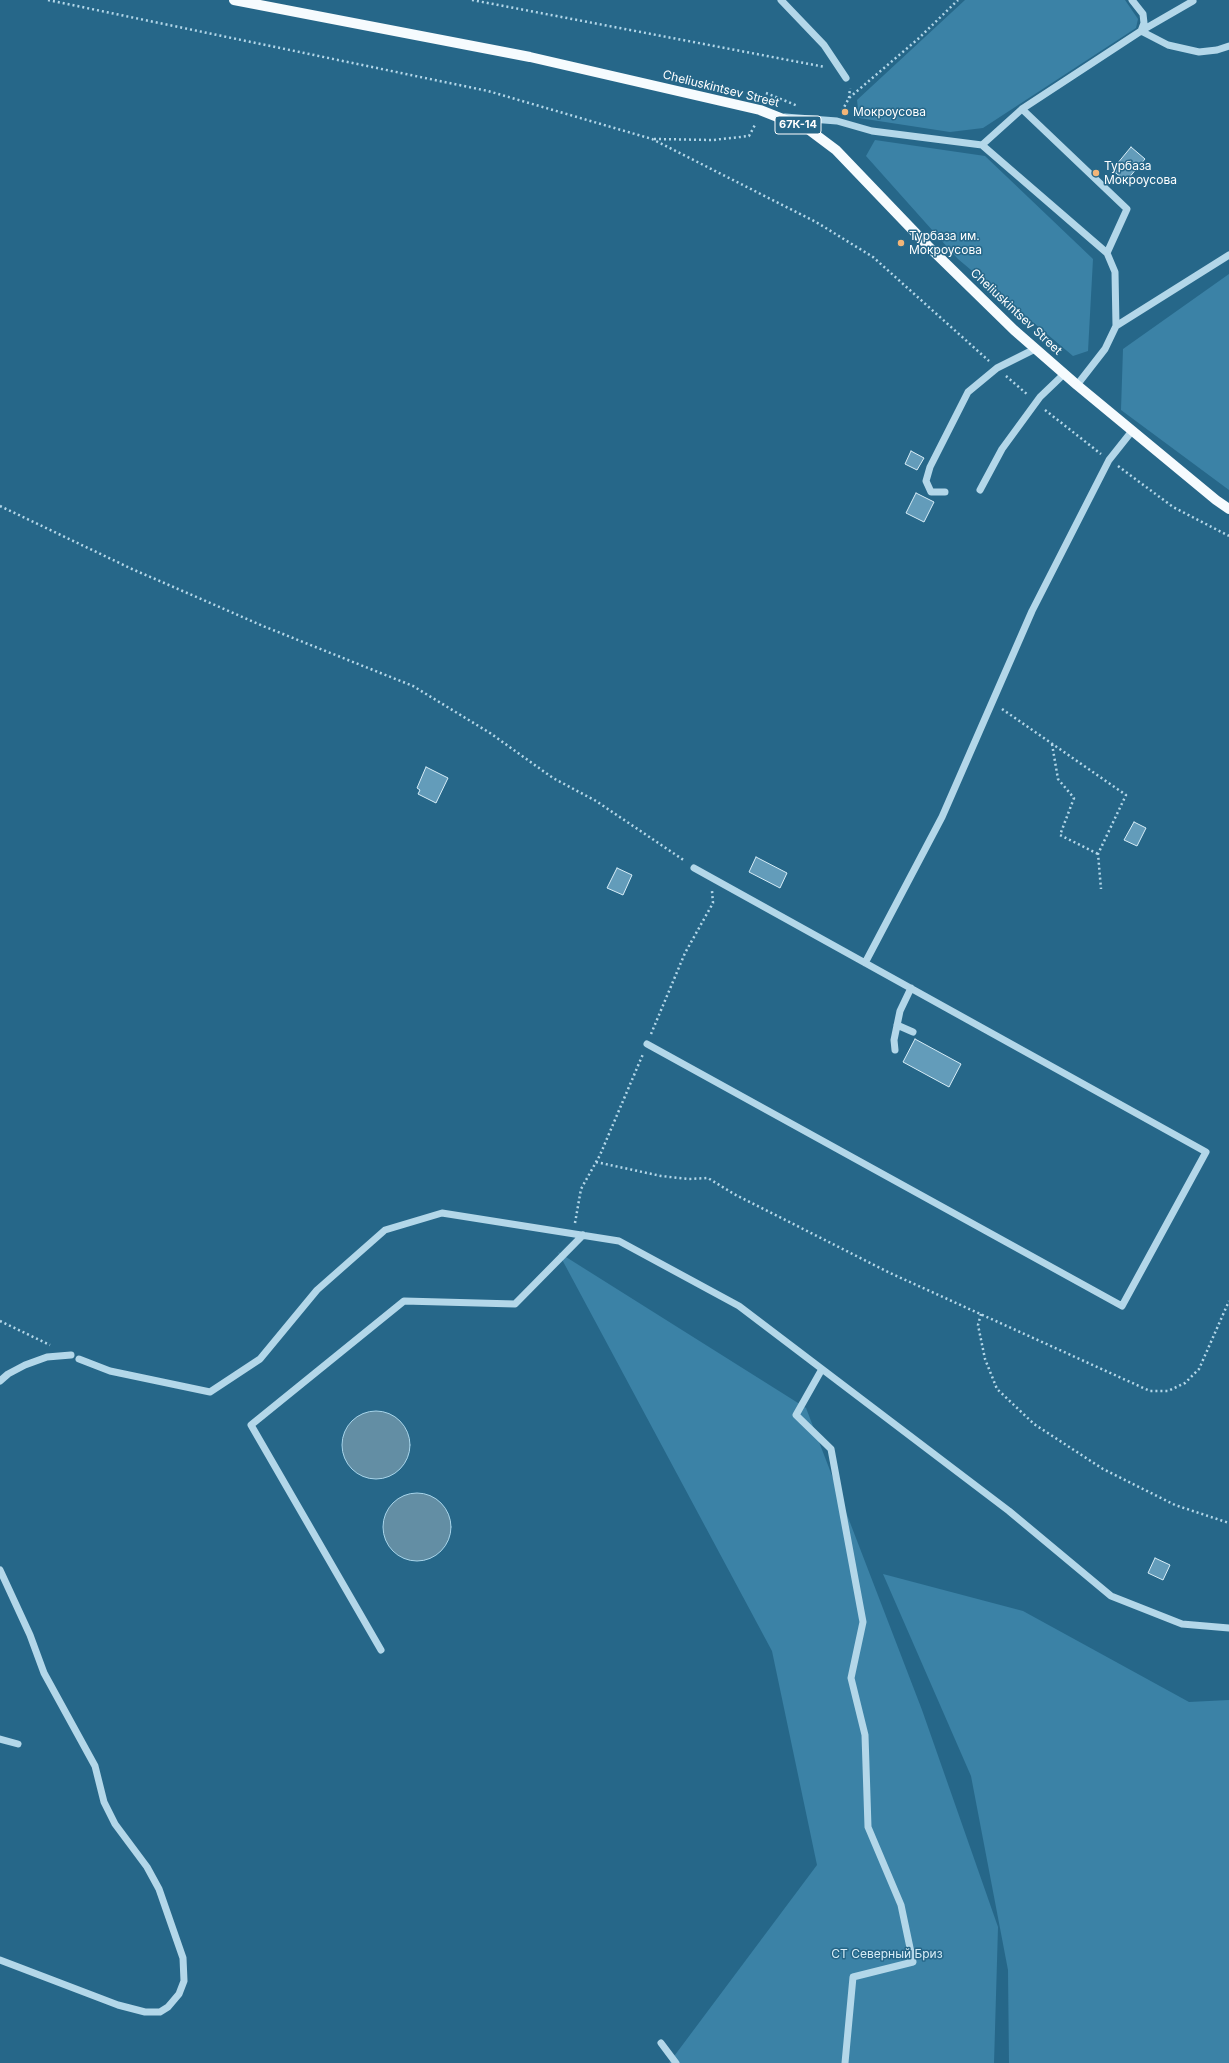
<!DOCTYPE html>
<meta charset="utf-8">
<style>
body{margin:0}
canvas{display:block;background:#266789}
</style>
<canvas width="1229" height="2063"></canvas>
<script>
const g = document.querySelector('canvas').getContext('2d');
g.lineJoin = 'round';
function fillPath(path, color) {
  g.fillStyle = color;
  g.fill(path, 'evenodd');
}
function toPath(rows) {
  const path = new Path2D();
  for (const r of rows) {
    if (r.length === 3) {
      path.moveTo(r[0] + r[2], r[1]);
      path.arc(r[0], r[1], r[2], 0, 2 * Math.PI);
      continue;
    }
    path.moveTo(r[0], r[1]);
    for (let i = 2; i < r.length; i += 2) path.lineTo(r[i], r[i + 1]);
  }
  return path;
}
function stroke(path, color, width, dash) {
  g.strokeStyle = color;
  g.lineWidth = width;
  g.lineCap = dash ? 'butt' : 'round';
  g.setLineDash(dash || []);
  g.stroke(path);
}
function drawText(font, color, halo, rows, align = 'center') {
  g.font = font + ' Inter,sans-serif';
  g.lineWidth = 3;
  g.setLineDash([]);
  g.textBaseline = 'middle';
  g.strokeStyle = halo;
  g.fillStyle = color;
  for (const [text, x, y, turn = 0] of rows) {
    g.save();
    g.translate(x, y);
    g.rotate((+turn || 0) * Math.PI / 180);
    g.textAlign = isNaN(turn) ? turn : align;
    if (halo) g.strokeText(text, 0, 0);
    g.fillText(text, 0, 0);
    g.restore();
  }
}
const green = toPath([
 [965,0,1125,0,1138,19,1136,28,983,128,950,132,859,118,857,100],
 [875,140,985,156,1093,259,1088,351,1073,356,958,259,866,156],
 [1229,274,1229,490,1121,410,1123,349],
 [558,1252,806,1408,922,1710,998,1927,994,2063,669,2063,817,1865,772,1651],
 [883,1574,1023,1611,1189,1702,1229,1700,1229,2063,1009,2063,1008,1970,971,1776]
]);
const water = toPath([
 [376,1445,34],
 [417,1527,34]
]);
const building = toPath([
 [1131,147,1145,159,1126,181,1112,170,1131,147],
 [911,451,924,458,917,470,905,464,911,451],
 [916,493,934,502,924,522,906,513,916,493],
 [426,767,448,778,436,803,418,794,420,790,417,788,426,767],
 [1134,822,1146,828,1137,846,1124,840,1134,822],
 [756,857,787,873,780,888,749,872,756,857],
 [617,868,632,875,623,895,607,888,617,868],
 [915,1039,961,1064,949,1087,903,1062,915,1039],
 [1155,1558,1170,1565,1163,1580,1148,1573,1155,1558]
]);
const path = toPath([
 [48,0,488,91,652,139,816,222,873,257,989,361],
 [472,0,825,67],
 [766,93,798,106],
 [849,98,850,88],
 [842,111,849,98,918,39,958,0],
 [654,139,713,140,749,136,756,123],
 [1006,376,1028,395],
 [1045,410,1101,454],
 [1118,466,1173,507,1229,536],
 [0,506,132,569,263,626,413,686,490,733,553,778,596,801,685,861],
 [1002,709,1126,795,1098,854,1101,889],
 [1052,744,1058,779,1074,798,1060,835,1098,854],
 [651,1034,685,953,713,903,712,891],
 [596,1162,661,1176,689,1179,708,1178,734,1194,890,1273,1150,1391,1168,1391,1185,1383,1199,1369,1229,1301],
 [575,1223,581,1189,600,1155,643,1054],
 [981,1314,978,1325,985,1359,997,1389,1034,1424,1103,1469,1175,1505,1229,1523],
 [0,1321,50,1345]
]);
const minor = toPath([
 [781,0,824,45,846,78],
 [1132,0,1143,14,1144,23,1141,31,1168,45,1199,52,1217,50,1229,46],
 [1022,109,1127,209,1107,253],
 [785,117,837,121,872,131,982,145,1107,253,1115,272,1116,326,1105,349,1077,385],
 [982,145,1022,109,1141,31,1193,1],
 [1116,326,1229,255],
 [980,490,1002,449,1040,397,1064,374],
 [945,492,931,492,926,481,930,467,968,392,997,368,1035,349],
 [865,963,942,817,1032,611,1109,460,1132,431],
 [897,1025,913,1032],
 [647,1044,1122,1306,1206,1152,694,868],
 [895,1050,894,1040,900,1011,911,988],
 [79,1359,110,1371,210,1392,260,1359,317,1290,385,1230,442,1213,619,1241,739,1306,1009,1511,1111,1596,1182,1624,1229,1628],
 [822,1369,796,1415,831,1449,863,1622,851,1678,865,1735,868,1827,901,1905,913,1962,853,1977,845,2063],
 [0,1381,8,1374,25,1365,47,1357,71,1355],
 [0,1570,30,1635,44,1673,95,1766,104,1802,115,1824,147,1867,159,1889,183,1958,184,1981,179,1994,168,2007,160,2012,145,2012,118,2005,0,1960],
 [381,1650,251,1425,404,1301,515,1304,583,1235],
 [0,1739,18,1744],
 [661,2043,676,2063]
]);
const major = toPath([
 [234,0,530,57,760,110,808,129,836,150,928,246,1014,330,1077,385,1216,500,1229,509]
]);
const markers = [
 [845,112,4,"#f2b578"],
 [1096,173,4,"#f2b578"],
 [901,243,4,"#f2b578"]
];
const shields = [
 [798,125,46]
];
const shieldNames = [
 ["67К-14",798,125]
];
const streetNames = [
 ["Cheliuskintsev Street",721,89,14],
 ["Cheliuskintsev Street",1016,312,43]
];
const poiNames = [
 ["Мокроусова",853,112],
 ["Турбаза",1104,166],
 ["Мокроусова",1104,180],
 ["Турбаза им.",909,236],
 ["Мокроусова",909,250]
];
const parkNames = [
 ["СТ Северный Бриз",887,1954]
];
fillPath(green, '#3b82a6');
fillPath(water, '#638ea4');
stroke(water, '#a8d5ea', 1);
fillPath(building, '#639cba');
stroke(building, '#d7edf7', 1);
stroke(path, '#b3d7e9', 2.5, [2, 3]);
stroke(minor, '#b3d7e9', 7);
stroke(major, '#f6fbfe', 10);
for (const [x, y, r, color] of markers) {
  const dot = new Path2D();
  dot.arc(x, y, r, 0, 2 * Math.PI);
  g.fillStyle = color;
  g.fill(dot);
  stroke(dot, '#266789', 1.5);
}
for (const [x, y, w] of shields) {
  const box = new Path2D();
  box.roundRect(x - w / 2, y - 9, w, 18, 3);
  g.fillStyle = '#266789';
  g.fill(box);
  stroke(box, '#fff', 1);
}
drawText('bold 11px', '#fff', null, shieldNames);
drawText('12px', '#fff', '#266789', streetNames);
drawText('12px', '#fff', '#266789', poiNames, 'left');
drawText('12px', '#d7edf7', '#266789', parkNames);
</script>
